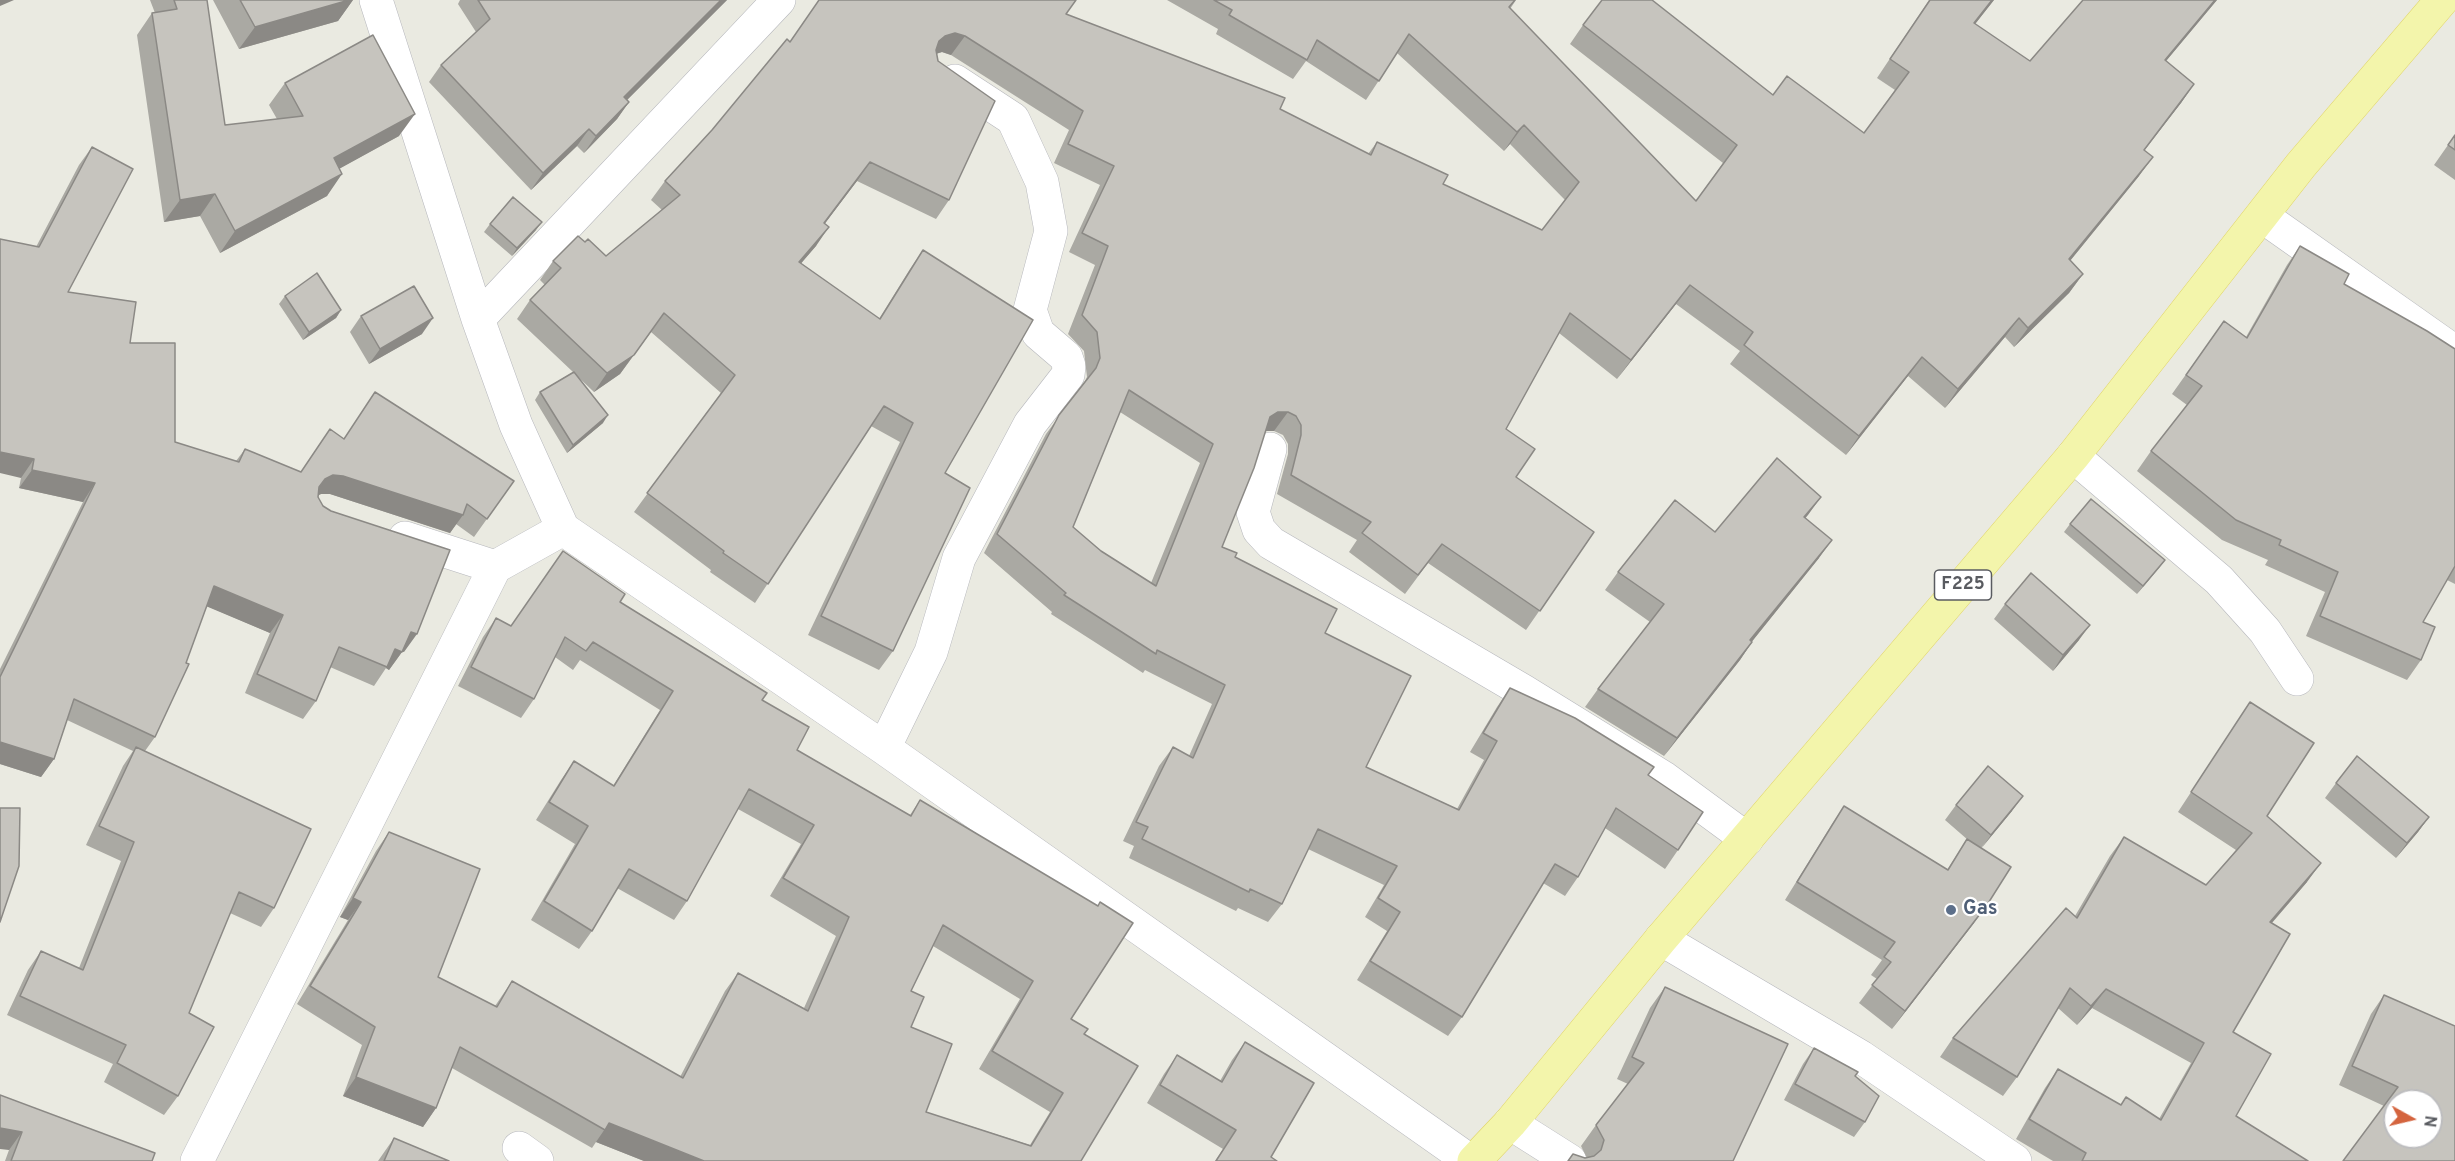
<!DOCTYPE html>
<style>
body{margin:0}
#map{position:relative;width:2455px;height:1161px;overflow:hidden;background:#eaeae1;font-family:Overpass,sans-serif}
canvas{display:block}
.north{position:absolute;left:2383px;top:1089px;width:60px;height:60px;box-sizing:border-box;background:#fff;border:2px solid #bdbdbf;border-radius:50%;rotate:98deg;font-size:16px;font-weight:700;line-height:24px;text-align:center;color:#595b60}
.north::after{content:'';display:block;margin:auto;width:21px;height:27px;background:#d4643e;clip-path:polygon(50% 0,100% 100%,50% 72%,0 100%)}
</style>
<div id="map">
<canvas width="2455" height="1161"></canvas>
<div class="north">N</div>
</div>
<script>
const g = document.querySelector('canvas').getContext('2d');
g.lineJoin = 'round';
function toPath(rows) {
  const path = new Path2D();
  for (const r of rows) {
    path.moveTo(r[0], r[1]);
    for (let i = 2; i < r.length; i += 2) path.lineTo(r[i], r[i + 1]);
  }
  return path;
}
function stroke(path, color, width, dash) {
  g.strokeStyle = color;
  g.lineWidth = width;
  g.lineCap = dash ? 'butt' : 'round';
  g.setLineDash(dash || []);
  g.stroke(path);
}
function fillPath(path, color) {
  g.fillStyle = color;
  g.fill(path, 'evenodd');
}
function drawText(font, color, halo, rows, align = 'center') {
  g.font = font + ' Overpass,sans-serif';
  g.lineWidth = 4.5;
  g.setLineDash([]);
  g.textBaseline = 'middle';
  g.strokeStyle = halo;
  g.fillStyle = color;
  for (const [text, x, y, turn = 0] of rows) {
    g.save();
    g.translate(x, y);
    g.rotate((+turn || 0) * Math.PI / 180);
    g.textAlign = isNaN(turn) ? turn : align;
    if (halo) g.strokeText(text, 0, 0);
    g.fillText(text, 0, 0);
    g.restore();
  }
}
const minor = toPath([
 [376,0,478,319,516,425,563,529,884,748,1470,1161],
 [2262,216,2455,352],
 [478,319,779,0],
 [1270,449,1253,512,1259,530,1271,543,1525,692,1664,778,1747,839],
 [2073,456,2219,580,2265,631,2297,679],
 [405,538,495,567],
 [884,748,931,652,959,558,1030,424,1068,375,1069,366,1066,357,1038,333,1030,310,1051,231,1042,182,1013,119,955,81],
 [1661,939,1861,1057,2015,1161],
 [1510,1123,1570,1161],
 [519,1148,537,1161],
 [197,1161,495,567,563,529]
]);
const major = toPath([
 [1474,1161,1510,1123,1661,939,2073,456,2301,165,2442,0]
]);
const wall = toPath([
 [150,0,207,0,225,125,277,119,269,105,285,83,399,136,340,168,327,196,220,253,200,216,164,222,137,35,152,13,155,13],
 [213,0,353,0,338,21,239,49],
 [460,0,727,0,627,100,629,102,617,119,584,153,577,146,531,190,429,82,441,65,476,32,458,4],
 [1167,0,1516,0,1510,9,1696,201,1723,163,1570,44,1583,25,1773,95,1864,133,1895,90,1877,78,1929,0,1994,0,1975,24,2030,61,2083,0,2217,0,2166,61,2194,84,2181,103,2144,150,2139,176,2070,261,2083,274,2069,293,2014,347,2005,337,1945,408,1908,376,1846,455,1730,364,1740,351,1676,304,1617,379,1559,333,1506,429,1516,477,1594,532,1526,630,1428,563,1405,594,1349,552,1357,540,1277,494,1288,454,1288,444,1283,435,1274,431,1265,431,1222,547,1325,633,1366,767,1457,809,1484,760,1470,752,1497,707,1510,688,1654,767,1648,775,1678,850,1665,869,1605,828,1578,877,1565,896,1543,883,1462,1017,1448,1036,1357,980,1387,931,1365,917,1384,885,1308,849,1282,904,1268,922,1238,908,1236,911,1129,858,1134,846,1123,841,1159,766,1173,747,1189,756,1212,704,1145,670,1143,673,1051,614,1052,612,984,553,1046,434,1084,383,1087,377,1084,351,1068,334,1095,265,1069,252,1100,185,1054,163,1069,130,951,55,942,52,936,54,949,200,936,219,857,181,825,223,816,246,801,263,879,319,910,269,923,250,945,473,893,651,879,670,808,635,900,442,871,426,755,603,710,572,711,570,634,512,721,393,651,332,620,374,594,392,575,374,603,423,567,453,535,400,540,392,573,372,517,319,530,300,545,285,540,280,553,261,585,242,606,256,662,210,651,200,665,181,712,130,790,42,1066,14,1280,109,1368,154,1377,142,1443,184,1542,230,1565,200,1510,144,1504,151,1397,53,1366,100,1306,61,1293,79,1216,34,1218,29],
 [1120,412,1200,463,1151,583,1101,551,1073,527],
 [2455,135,2455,180,2434,165],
 [92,147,68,292,130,343,175,442,236,461,245,449,300,472,344,439,375,392,514,481,474,537,456,524,450,533,330,494,321,494,319,495,318,497,323,506,404,652,402,652,389,670,386,668,374,686,330,667,316,701,303,719,245,693,270,633,207,606,155,737,145,751,274,908,261,927,230,913,189,1013,178,1096,164,1115,104,1082,113,1064,7,1015,28,970,41,951,79,968,121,861,86,845,123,766,133,751,67,720,54,759,41,777,0,764,0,669,83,502,19,488,21,478,36,247,79,165],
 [490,224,536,230,512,256,484,232],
 [2300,246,2344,284,2455,349,2455,584,2447,580,2423,622,2421,660,2407,680,2306,636,2325,592,2265,565,2268,560,2222,540,2137,471,2151,451,2187,405,2172,394,2224,321,2246,337,2287,265],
 [285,296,341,310,336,318,303,340,279,304],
 [361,316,422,334,369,364,350,332],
 [1806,518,1819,558,1752,641,1752,642,1740,660,1664,756,1585,707,1598,689,1650,622,1605,590,1618,572,1715,532],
 [2070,524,2165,560,2137,594,2064,532],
 [620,602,762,700,797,750,910,815,920,800,1071,1019,1084,1034,1081,1161,644,1161,596,1142,592,1148,452,1068,436,1108,423,1127,343,1096,362,1045,297,1004,348,920,340,917,376,851,389,832,438,977,495,1006,512,981,680,1077,725,991,738,973,804,1008,836,936,770,896,801,844,738,809,687,901,674,920,617,888,592,931,579,949,531,920,575,844,536,820,561,780,574,761,613,786,660,710,580,660,573,670,555,657,534,699,521,718,458,686,483,637,496,618,511,626],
 [933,946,1020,999,979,1069,1050,1112,1030,1145,926,1112,911,1027,911,991],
 [2005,604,2079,640,2053,671,1994,619],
 [2250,702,2267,816,2307,882,2272,923,2233,1032,2236,1116,2308,1161,2053,1161,2016,1139,2045,1088,2058,1069,2120,1105,2159,1119,2191,1063,2092,1008,2077,1025,2058,1008,2017,1077,2003,1096,1940,1057,1953,1038,2075,916,2110,856,2124,837,2206,885,2236,850,2178,812],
 [2336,783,2429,817,2418,832,2396,858,2325,798],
 [1956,805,2012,811,1981,848,1974,923,1892,1029,1859,1003,1877,979,1871,975,1882,960,1785,900,1832,824,1844,806,1947,870,1967,839,1968,840,1945,820],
 [1665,987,1733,1161,1587,1158,1581,1146,1596,1125,1628,1084,1617,1079,1650,1008],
 [2384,995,2455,1026,2384,1106,2339,1085,2371,1014],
 [1245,1042,1271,1157,1277,1161,1215,1161,1223,1149,1147,1103,1164,1074,1177,1055,1220,1081,1232,1060],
 [1814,1048,1855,1076,1865,1122,1854,1137,1784,1100,1803,1064],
 [0,1095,152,1161,5,1161,9,1150],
 [394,1138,449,1161,378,1161]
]);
const shadedWall = toPath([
 [0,0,14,0,0,6],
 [349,0,353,0,338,21,239,49,255,27],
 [721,0,727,0,613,114,624,97],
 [1992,0,1994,0,1961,42,1974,23],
 [2215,0,2217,0,2151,79,2165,60],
 [955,33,965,36,951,55,942,52,932,55,939,41,945,36],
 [2194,84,2181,103,2130,169,2144,150],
 [629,102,617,119,584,153,596,136],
 [415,114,399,136,319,180,334,158],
 [1524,125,1510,144,1504,151,1517,132],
 [589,129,577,146,531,190,543,173],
 [2153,157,2139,176,2056,278,2069,259],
 [870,162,857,181,811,242,824,223],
 [342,174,327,196,220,253,235,231],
 [215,194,200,216,164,222,180,200],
 [542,222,536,230,512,256,517,248],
 [829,227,816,246,786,281,799,262],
 [2083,274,2069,293,2014,347,2028,328],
 [1690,285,1676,304,1617,379,1631,360],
 [341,310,336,318,303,340,309,332],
 [664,313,620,374,594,392,607,373],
 [433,318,422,334,369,364,380,349],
 [2019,318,2005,337,1945,408,1958,389],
 [1922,357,1908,376,1846,455,1859,436],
 [1278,412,1288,412,1274,431,1265,431,1270,417],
 [608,415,603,423,567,453,573,445],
 [0,452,34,459,21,478,0,473],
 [32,470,95,483,83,502,19,488],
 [333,475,343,476,463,515,450,533,330,494,321,494,312,498,325,479],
 [1821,497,1808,515,1791,535,1804,517],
 [1832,540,1819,558,1738,659,1750,640],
 [2165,560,2159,568,2137,594,2143,586],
 [214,586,283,615,270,633,201,604],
 [2090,625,2079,640,2053,671,2063,655],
 [411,632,417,634,404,652,400,651,402,652,389,670,386,668,395,649],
 [1752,642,1740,660,1664,756,1677,738],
 [0,742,54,759,41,777,0,764],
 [2023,796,2012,811,1980,850,1991,835],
 [2429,817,2418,832,2396,858,2407,843],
 [2321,863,2307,882,2256,941,2270,922],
 [353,898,361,902,348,920,340,917],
 [1987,905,1974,923,1892,1029,1905,1011],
 [2106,989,2092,1008,2077,1025,2091,1006],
 [356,1077,436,1108,423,1127,343,1096],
 [609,1123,704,1161,644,1161,596,1142],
 [0,1128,22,1132,9,1150,0,1149]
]);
const building = toPath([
 [174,0,207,0,225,125,303,116,285,83,373,35,415,114,334,158,342,174,235,231,215,194,180,200,152,13,177,9,174,0],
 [240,0,349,0,255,27,240,0],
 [478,0,721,0,624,97,629,102,596,136,589,129,543,173,441,65,490,19,478,0],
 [819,0,1076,0,1066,14,1285,98,1280,109,1371,155,1377,142,1448,175,1443,184,1542,230,1579,182,1524,125,1517,132,1409,34,1379,81,1317,40,1307,60,1229,15,1232,10,1214,0,1515,0,1509,7,1696,201,1737,145,1583,25,1602,0,1652,0,1773,95,1787,76,1864,133,1909,72,1890,59,1930,0,1992,0,1974,23,2030,61,2083,0,2215,0,2165,60,2194,84,2144,150,2153,157,2069,259,2083,274,2028,328,2019,318,1958,389,1922,357,1859,436,1744,345,1753,332,1690,285,1631,360,1570,313,1506,429,1535,449,1516,477,1594,532,1540,611,1442,544,1418,575,1362,533,1371,522,1291,475,1301,435,1301,425,1296,416,1288,412,1278,412,1270,417,1254,468,1222,547,1237,553,1235,557,1337,609,1325,633,1411,676,1366,767,1459,810,1497,741,1483,733,1510,688,1575,718,1654,767,1648,775,1703,812,1678,850,1616,808,1578,877,1555,864,1462,1017,1370,961,1400,912,1378,898,1397,866,1318,829,1282,904,1250,889,1249,892,1142,839,1148,827,1136,822,1173,747,1193,758,1225,685,1157,650,1156,654,1064,595,1066,593,997,534,1059,415,1096,368,1100,358,1097,332,1082,315,1108,246,1082,233,1114,166,1068,144,1083,111,965,36,955,33,945,36,939,41,936,50,938,61,995,101,949,200,870,162,824,223,829,227,799,262,880,319,923,250,1033,320,945,473,970,488,893,651,821,616,913,423,884,406,768,584,723,553,724,551,647,493,735,375,664,313,634,355,607,373,530,300,561,268,553,261,578,236,585,242,588,239,606,256,680,195,665,181,712,130,787,39,790,42,819,0],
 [1129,390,1213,444,1156,586,1101,551,1073,527,1129,390],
 [2455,135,2455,150,2448,145,2455,135],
 [92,147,133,169,68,292,136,302,130,343,175,343,175,442,239,462,245,449,301,472,330,429,344,439,375,392,514,481,487,519,467,504,463,515,343,476,333,475,325,479,319,487,318,497,323,506,331,511,450,550,417,634,411,632,402,652,395,649,387,667,339,647,316,701,257,674,283,615,214,586,186,663,189,664,155,737,74,699,54,759,0,742,0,677,95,483,32,470,34,459,0,452,0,239,39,247,92,147],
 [513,197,542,222,517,248,490,224,513,197],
 [2300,246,2349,274,2344,284,2427,331,2455,349,2455,566,2423,622,2435,627,2421,660,2320,616,2338,572,2279,545,2281,540,2236,520,2151,451,2202,386,2186,375,2224,321,2247,338,2300,246],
 [317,273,341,310,309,332,285,296,317,273],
 [414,286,433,318,380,349,361,316,414,286],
 [574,372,608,415,573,445,540,392,574,372],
 [1777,458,1821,497,1804,517,1832,540,1750,640,1752,642,1677,738,1598,689,1664,604,1618,572,1675,500,1715,532,1777,458],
 [2091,499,2165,560,2143,586,2070,524,2091,499],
 [563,551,625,594,620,602,767,693,762,700,809,727,797,750,911,816,920,800,1098,906,1100,902,1133,923,1071,1019,1088,1029,1084,1034,1138,1066,1081,1161,704,1161,609,1123,605,1130,460,1047,436,1108,356,1077,375,1027,310,986,361,902,353,898,389,832,480,869,438,977,497,1007,512,981,683,1078,738,973,808,1011,849,917,783,878,814,825,749,789,687,901,629,869,592,931,544,901,588,826,549,802,574,761,614,786,673,691,593,642,586,651,565,637,534,699,471,667,496,618,511,626,563,551],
 [943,925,1033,981,992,1051,1063,1093,1031,1146,926,1112,952,1044,911,1027,924,997,911,991,943,925],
 [2031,573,2090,625,2063,655,2005,604,2031,573],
 [2250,702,2314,743,2267,816,2321,863,2270,922,2290,934,2233,1032,2271,1054,2236,1116,2308,1161,2082,1161,2086,1153,2029,1119,2058,1069,2121,1105,2126,1097,2161,1120,2204,1043,2106,989,2091,1006,2070,988,2017,1077,1953,1038,2066,908,2077,918,2124,837,2206,885,2252,833,2191,792,2250,702],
 [136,747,311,829,274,908,239,892,189,1013,214,1027,178,1096,117,1063,126,1045,20,996,41,951,83,970,134,842,99,826,136,747],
 [2357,756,2429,817,2407,843,2336,783,2357,756],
 [1988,766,2023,796,1991,835,1956,805,1988,766],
 [1844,806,1948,870,1967,839,2011,867,1987,905,1905,1011,1872,985,1891,962,1884,957,1895,942,1797,882,1844,806],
 [0,808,20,808,19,866,0,922,0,808],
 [1665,987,1788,1044,1733,1161,1568,1161,1573,1154,1585,1158,1594,1156,1601,1150,1604,1140,1596,1125,1644,1063,1632,1057,1665,987],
 [2384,995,2455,1026,2455,1161,2343,1161,2398,1087,2352,1066,2384,995],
 [2395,1101,2431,1101,2431,1137,2395,1137,2395,1101],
 [1245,1042,1314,1083,1271,1157,1277,1161,1216,1161,1236,1130,1160,1085,1177,1055,1222,1082,1245,1042],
 [1814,1048,1858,1072,1855,1076,1879,1096,1865,1122,1795,1084,1814,1048],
 [0,1095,155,1153,152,1161,11,1161,22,1132,0,1128,0,1095],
 [394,1138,449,1161,384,1161,394,1138]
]);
const markers = [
 [1951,910,6,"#5c6f8a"]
];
const shields = [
 [1963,585,57]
];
const shieldNames = [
 ["F225",1963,585]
];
const serviceNames = [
 ["Gas",1963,910]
];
stroke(minor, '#b6b7bc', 34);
stroke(major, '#e0d364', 34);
stroke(minor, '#fff', 33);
stroke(major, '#f3f5ab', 33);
fillPath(wall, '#aaa9a3');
fillPath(shadedWall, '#8b8985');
fillPath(building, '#c6c4be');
stroke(building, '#8b8985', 1.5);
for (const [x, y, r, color] of markers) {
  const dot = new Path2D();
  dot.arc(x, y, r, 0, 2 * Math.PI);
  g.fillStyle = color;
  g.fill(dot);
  stroke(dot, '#fff', 2);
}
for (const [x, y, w] of shields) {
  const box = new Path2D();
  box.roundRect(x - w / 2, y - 15, w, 30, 4.5);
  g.fillStyle = '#fff';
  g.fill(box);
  stroke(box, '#595b60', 1.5);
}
drawText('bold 18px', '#595b60', null, shieldNames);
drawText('bold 20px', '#4e5e75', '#fff', serviceNames, 'left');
</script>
